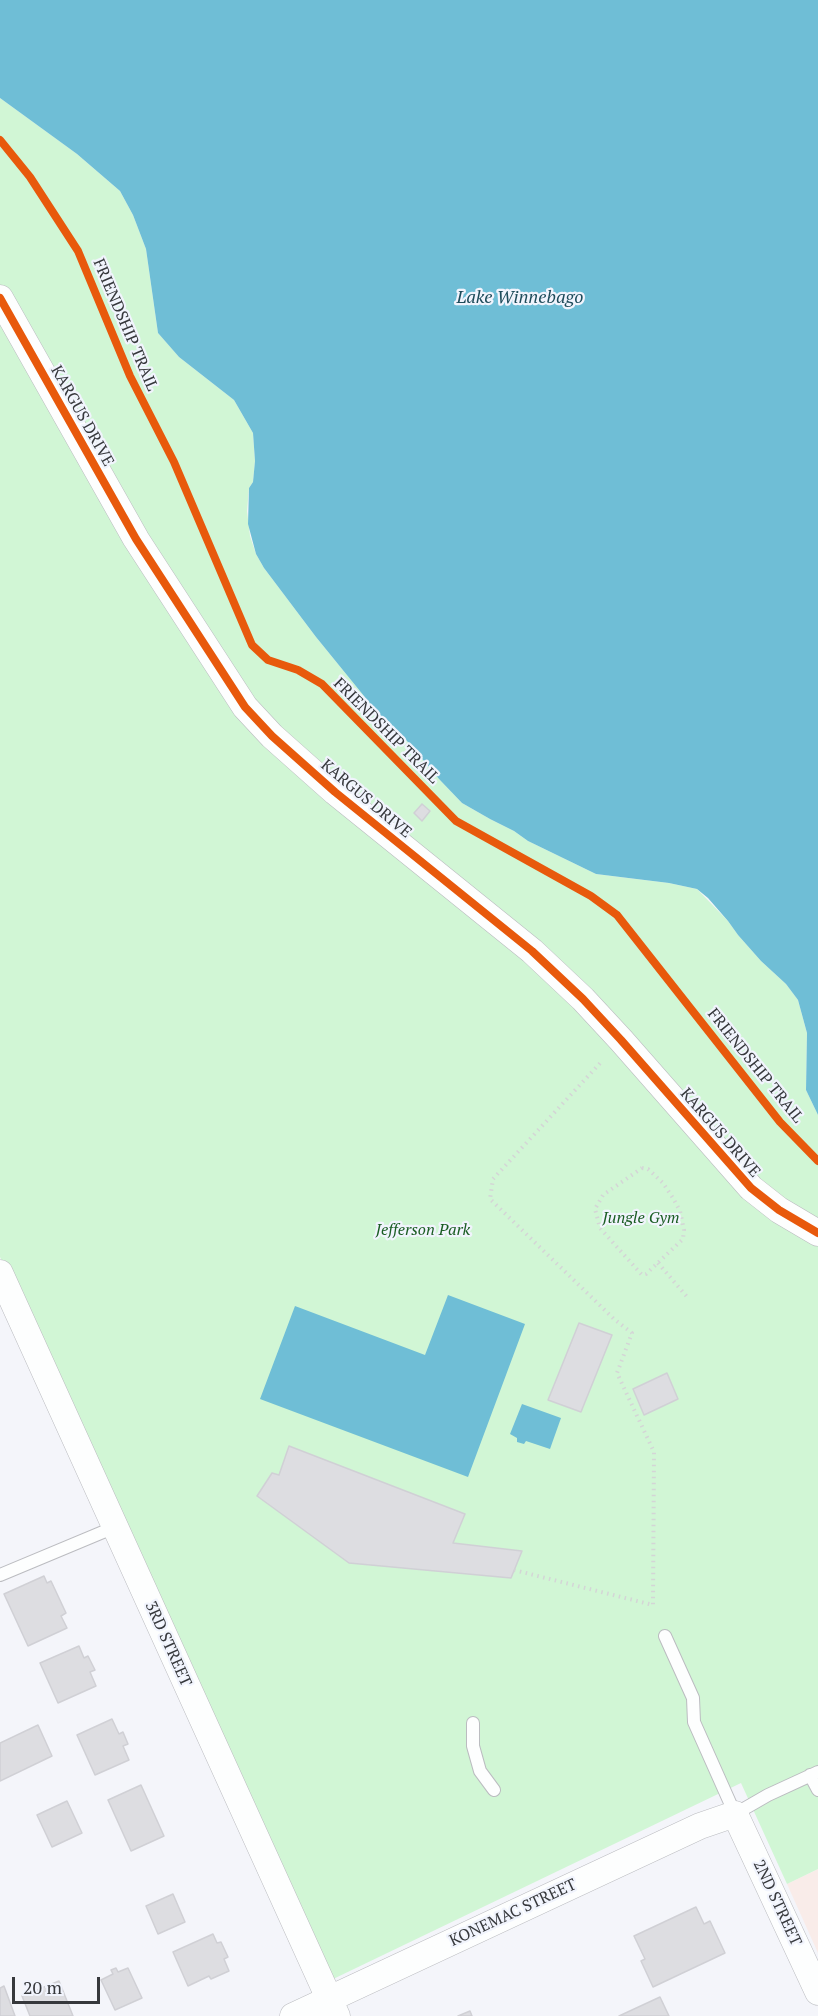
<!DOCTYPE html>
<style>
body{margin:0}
#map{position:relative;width:818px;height:2016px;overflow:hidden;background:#f4f5fa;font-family:"PT Serif",serif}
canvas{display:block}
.scale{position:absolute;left:12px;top:1977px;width:88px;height:27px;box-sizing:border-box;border:3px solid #36383c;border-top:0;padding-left:8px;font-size:18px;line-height:21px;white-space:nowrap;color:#36383c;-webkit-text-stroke:4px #f1f4fd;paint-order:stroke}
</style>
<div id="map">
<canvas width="818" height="2016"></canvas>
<div class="scale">20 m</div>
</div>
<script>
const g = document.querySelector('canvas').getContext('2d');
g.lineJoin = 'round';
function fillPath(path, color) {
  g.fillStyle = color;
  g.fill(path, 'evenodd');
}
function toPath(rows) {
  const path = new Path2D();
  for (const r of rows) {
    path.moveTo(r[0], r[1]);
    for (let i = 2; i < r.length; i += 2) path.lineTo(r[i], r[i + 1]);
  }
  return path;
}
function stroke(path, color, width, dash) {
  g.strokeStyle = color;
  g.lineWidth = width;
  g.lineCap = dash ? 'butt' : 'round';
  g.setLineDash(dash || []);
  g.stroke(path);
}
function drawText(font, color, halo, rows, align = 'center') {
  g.font = font + ' "PT Serif",serif';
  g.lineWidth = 4.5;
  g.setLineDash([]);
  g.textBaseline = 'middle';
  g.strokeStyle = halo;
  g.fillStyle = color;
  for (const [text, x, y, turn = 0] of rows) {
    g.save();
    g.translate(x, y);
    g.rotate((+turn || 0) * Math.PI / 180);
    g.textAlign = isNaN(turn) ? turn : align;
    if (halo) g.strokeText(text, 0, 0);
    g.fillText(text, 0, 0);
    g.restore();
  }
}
const education = toPath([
 [818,1869,818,1953,787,1884]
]);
const green = toPath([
 [0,98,77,154,120,191,133,215,146,249,158,333,179,357,234,400,253,433,255,461,253,482,249,488,247,511,250,536,256,554,264,568,316,637,377,712,408,742,439,779,462,803,490,819,514,831,528,841,596,874,669,883,697,889,728,921,738,935,761,961,786,984,798,1000,807,1033,806,1090,818,1115,818,1869,787,1884,741,1783,329,1981,0,1257]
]);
const water = toPath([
 [0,0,818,0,818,1115,806,1090,807,1033,798,1000,786,984,761,961,738,935,728,921,708,898,697,889,669,883,596,874,528,841,514,831,490,819,462,803,439,779,408,742,377,712,316,637,264,568,256,554,248,524,249,488,253,482,255,461,253,433,234,400,179,357,158,333,146,249,133,215,120,191,77,154,0,98],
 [448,1295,525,1324,468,1477,260,1399,295,1306,425,1355],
 [522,1404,561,1418,550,1449,526,1441,524,1444,517,1442,517,1438,510,1434]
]);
const building = toPath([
 [422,804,430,811,422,821,414,813,422,804],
 [579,1323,612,1335,581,1412,548,1400,579,1323],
 [667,1373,678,1399,644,1415,633,1389,667,1373],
 [289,1446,465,1514,453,1543,522,1551,511,1578,349,1563,257,1496,272,1473,279,1475,289,1446],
 [44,1576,47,1583,51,1581,66,1613,61,1616,67,1628,28,1646,4,1594,44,1576],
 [79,1646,84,1658,88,1656,95,1670,90,1672,96,1686,58,1703,40,1663,79,1646],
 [112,1719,119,1734,123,1732,128,1744,123,1746,129,1760,95,1775,77,1735,112,1719],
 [38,1725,52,1756,0,1781,0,1743,38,1725],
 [141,1785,164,1836,131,1851,108,1800,141,1785],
 [67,1801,82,1833,52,1847,37,1815,67,1801],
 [173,1894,185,1922,158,1934,146,1906,173,1894],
 [696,1907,704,1924,710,1921,725,1953,653,1987,641,1961,645,1959,634,1936,696,1907],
 [213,1934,217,1943,221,1942,228,1957,224,1959,229,1971,211,1979,209,1976,188,1986,173,1952,213,1934],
 [116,1968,118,1972,128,1968,142,1998,115,2010,101,1980,113,1974,111,1970,116,1968],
 [59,1981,73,2016,30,2016,22,1996,59,1981],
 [4,1986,15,2016,0,2016,0,1988,4,1986],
 [660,1997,669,2016,619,2016,660,1997],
 [470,2011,472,2016,458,2016,470,2011]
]);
const path = toPath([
 [642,1168,648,1169,663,1183,673,1198,680,1211,684,1230,683,1239,646,1274,642,1275,600,1228,595,1209,603,1195,642,1168],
 [658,1263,688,1298],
 [514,1570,653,1605,654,1452,617,1373,632,1333,614,1319,490,1199,493,1179,603,1060]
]);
const lane = toPath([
 [0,1575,115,1527],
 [665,1636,693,1698,694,1722,735,1814,768,1795,818,1772],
 [473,1723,473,1746,480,1771,494,1790],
 [810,1775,818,1790]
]);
const street = toPath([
 [0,298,136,539,245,707,272,736,335,792,532,951,583,999,621,1040,751,1188,779,1210,818,1233],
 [0,1273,337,2016],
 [293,2016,700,1826,735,1814,818,1992]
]);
const cycleway = toPath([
 [0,140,30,177,78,251,130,376,174,462,252,645,268,660,298,670,322,684,456,821,591,896,617,915,780,1122,818,1161],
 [0,298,136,539,245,707,272,736,335,792,532,951,583,999,621,1040,751,1188,779,1210,818,1233]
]);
const streetNames = [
 ["FRIENDSHIP TRAIL",125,325,67],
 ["KARGUS DRIVE",82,416,61],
 ["FRIENDSHIP TRAIL",386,731,45],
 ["KARGUS DRIVE",366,799,40],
 ["FRIENDSHIP TRAIL",755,1066,51],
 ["KARGUS DRIVE",720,1133,49],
 ["3RD STREET",168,1644,66],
 ["2ND STREET",777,1903,65],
 ["KONEMAC STREET",513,1913,-25]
];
const parkNames = [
 ["Jungle Gym",641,1218],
 ["Jefferson Park",423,1230]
];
const waterNames = [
 ["Lake Winnebago",520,298]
];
fillPath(education, '#f9ece9');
fillPath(green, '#d1f6d5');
fillPath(water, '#6fbed6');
fillPath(building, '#dddde1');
stroke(building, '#d0d0d5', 1.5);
stroke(lane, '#bbbcc0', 14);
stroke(street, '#bbbcc0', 27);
stroke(path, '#d4d5d6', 4, [1.5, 4.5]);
stroke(lane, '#fdfefe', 12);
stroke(street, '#fdfefe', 26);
stroke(cycleway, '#e8590c', 8);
drawText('16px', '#36383c', '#f1f4fd', streetNames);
drawText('italic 16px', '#1a5d23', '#f1f4fd', parkNames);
drawText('italic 18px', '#1d4b5a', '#f1f4fd', waterNames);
</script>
